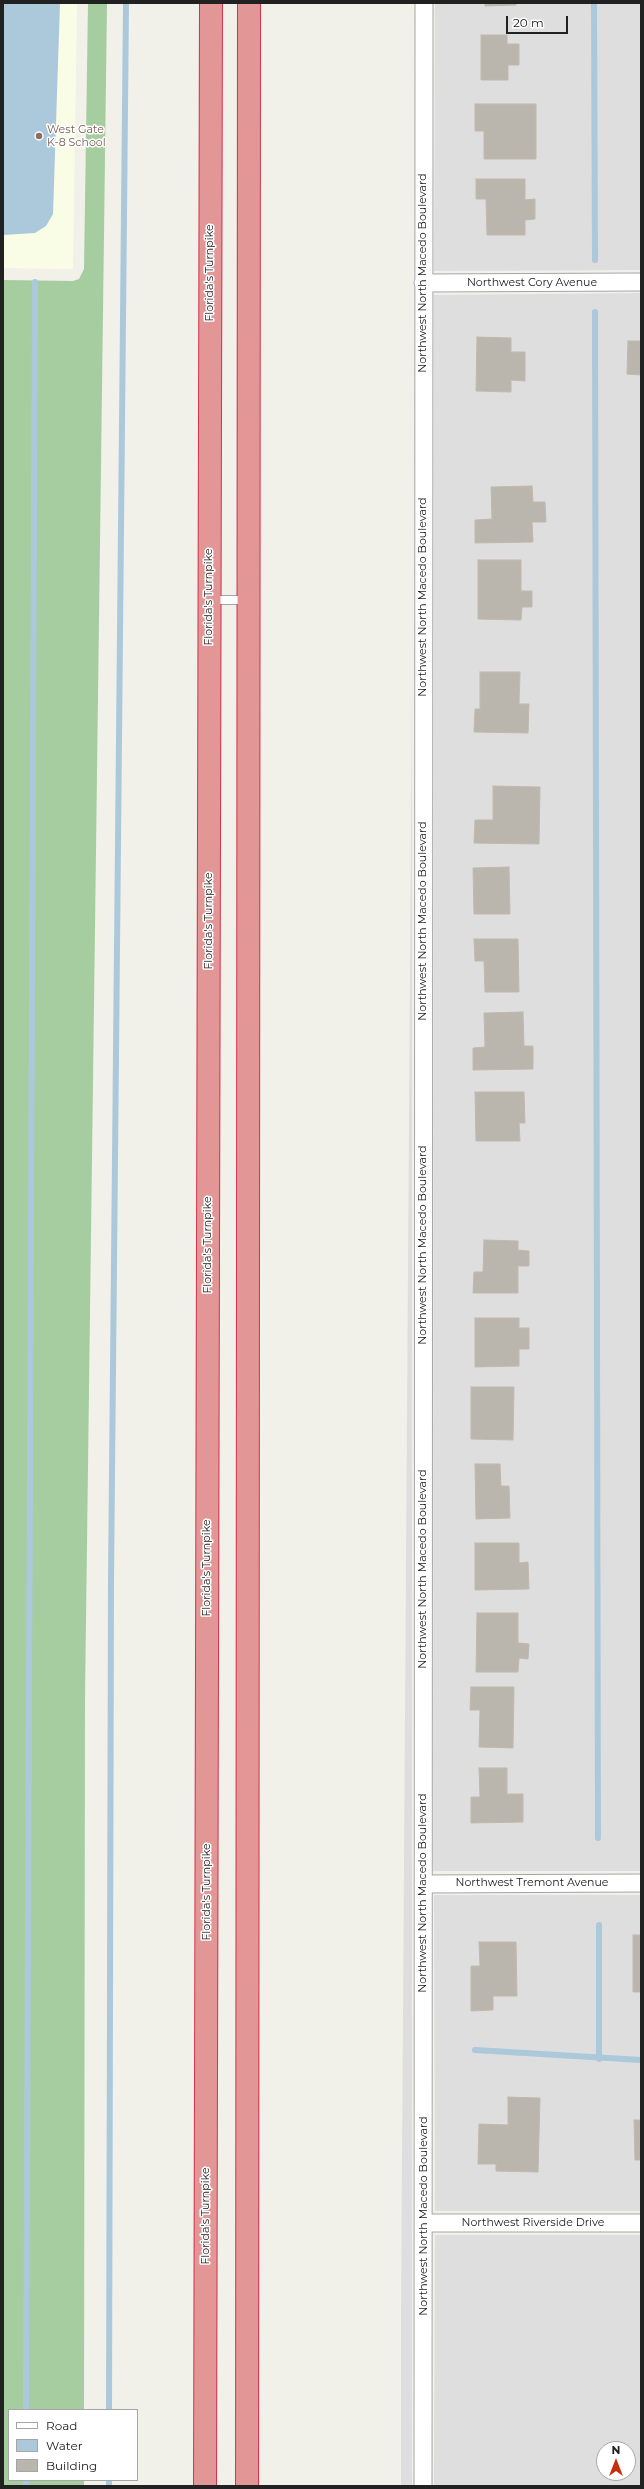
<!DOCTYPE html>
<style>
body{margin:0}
#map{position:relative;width:644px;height:2489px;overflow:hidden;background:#f1f0e9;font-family:Montserrat,sans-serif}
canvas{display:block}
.frame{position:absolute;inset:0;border:4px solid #212121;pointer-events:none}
.legend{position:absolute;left:8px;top:2409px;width:130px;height:72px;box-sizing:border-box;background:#fff;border:1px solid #a6a6a6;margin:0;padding:5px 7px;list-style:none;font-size:12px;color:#212121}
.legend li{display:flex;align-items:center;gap:8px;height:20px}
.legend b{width:20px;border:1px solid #a6a6a6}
.north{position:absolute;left:596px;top:2441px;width:40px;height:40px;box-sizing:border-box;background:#fff;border:1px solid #a6a6a6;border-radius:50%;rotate:0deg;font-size:11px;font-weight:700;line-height:16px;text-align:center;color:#212121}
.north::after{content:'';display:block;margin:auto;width:14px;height:18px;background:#c62e0d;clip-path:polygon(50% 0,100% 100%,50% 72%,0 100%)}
.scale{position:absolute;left:506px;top:16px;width:62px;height:18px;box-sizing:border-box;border:2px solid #212121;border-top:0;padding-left:5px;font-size:12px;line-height:14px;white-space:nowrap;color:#212121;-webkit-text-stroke:3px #fff;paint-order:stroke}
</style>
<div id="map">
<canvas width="644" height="2489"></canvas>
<div class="frame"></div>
<ul class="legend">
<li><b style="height:5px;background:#fff"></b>Road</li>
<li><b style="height:11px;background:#acc8db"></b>Water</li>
<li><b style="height:11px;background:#bab6ae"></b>Building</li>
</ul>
<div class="north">N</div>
<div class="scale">20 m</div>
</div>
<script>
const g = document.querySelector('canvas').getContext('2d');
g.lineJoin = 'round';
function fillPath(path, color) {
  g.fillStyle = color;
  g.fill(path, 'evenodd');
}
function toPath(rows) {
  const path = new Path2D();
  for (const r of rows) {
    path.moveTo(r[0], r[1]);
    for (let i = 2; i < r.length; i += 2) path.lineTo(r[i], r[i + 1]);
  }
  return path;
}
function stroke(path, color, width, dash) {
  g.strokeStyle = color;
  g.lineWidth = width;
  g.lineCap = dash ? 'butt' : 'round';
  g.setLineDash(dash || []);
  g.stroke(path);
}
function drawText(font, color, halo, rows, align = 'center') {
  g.font = font + ' Montserrat,sans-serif';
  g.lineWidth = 3;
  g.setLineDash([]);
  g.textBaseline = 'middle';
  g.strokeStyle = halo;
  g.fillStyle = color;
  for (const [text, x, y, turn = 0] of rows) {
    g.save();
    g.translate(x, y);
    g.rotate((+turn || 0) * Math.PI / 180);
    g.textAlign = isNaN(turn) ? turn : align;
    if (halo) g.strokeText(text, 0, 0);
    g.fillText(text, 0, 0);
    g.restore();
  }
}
const residential = toPath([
 [435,3,641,3,641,270,434,271],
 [641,293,641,1871,433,1871,434,295],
 [412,675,412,2486,401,2486,401,2309],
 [434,1895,641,1895,641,2211,435,2211],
 [435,2235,641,2235,641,2486,434,2486],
 [604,2449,628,2449,628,2473,604,2473]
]);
const education = toPath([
 [3,3,77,3,73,269,3,268]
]);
const forest = toPath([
 [88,3,107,3,85,1696,84,2410,9,2410,9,2480,84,2480,84,2486,3,2486,3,280,73,281,79,279,84,269]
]);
const water = toPath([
 [3,3,60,3,53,214,46,226,35,233,3,235]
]);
const stream = toPath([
 [594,3,595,260],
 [595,312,598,1838],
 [475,2050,641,2060],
 [599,2059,599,1925],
 [26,2410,35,282],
 [109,2410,111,1577,126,3],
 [26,2486,26,2480],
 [109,2486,109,2480]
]);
const building = toPath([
 [485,3,516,3,516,5,485,6,485,3],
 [481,35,507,35,507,44,519,44,519,65,508,65,508,80,481,80,481,35],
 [475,104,536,104,536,159,484,159,484,131,475,131,475,104],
 [476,179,525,179,525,200,535,199,535,219,525,220,525,235,487,235,486,199,476,199,476,179],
 [477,337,511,338,511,352,525,352,525,381,511,380,511,392,476,391,477,337],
 [628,341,641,341,641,375,627,374,628,341],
 [532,486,533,502,545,502,546,522,532,522,533,542,475,543,475,520,492,519,491,487,532,486],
 [478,560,521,560,521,591,532,591,532,607,522,607,521,620,478,619,478,560],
 [480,672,520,672,519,704,529,704,528,733,474,732,475,709,480,709,480,672],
 [493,786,540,787,539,844,474,843,475,820,493,820,493,786],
 [509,867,510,914,474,914,473,868,509,867],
 [474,939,518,939,519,992,485,992,484,961,475,961,474,939],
 [523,1012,524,1046,533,1046,533,1069,473,1070,473,1048,485,1047,484,1013,523,1012],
 [475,1092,524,1092,525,1123,519,1123,520,1141,476,1141,475,1092],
 [484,1240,518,1241,518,1250,529,1251,529,1266,518,1266,518,1293,473,1293,474,1272,483,1272,484,1240],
 [475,1318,519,1318,519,1328,529,1328,529,1349,519,1349,519,1366,475,1367,475,1318],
 [471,1387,514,1387,513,1440,471,1439,471,1387],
 [475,1464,500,1464,501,1486,509,1486,510,1518,476,1519,475,1464],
 [475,1543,519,1543,519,1563,528,1562,529,1589,475,1590,475,1543],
 [477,1613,518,1613,518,1643,529,1644,528,1659,519,1658,518,1672,476,1672,477,1613],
 [471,1687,514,1687,513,1748,479,1747,480,1710,470,1710,471,1687],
 [479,1768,507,1768,507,1794,523,1794,523,1822,471,1823,471,1797,480,1797,479,1768],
 [633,1935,641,1935,641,1992,633,1992,633,1935],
 [479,1942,516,1942,517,1996,493,1996,493,2010,471,2011,471,1966,480,1966,479,1942],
 [508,2097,540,2098,538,2172,496,2171,496,2164,478,2164,479,2124,508,2125,508,2097],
 [634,2120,641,2120,641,2160,635,2160,634,2120]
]);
const lane = toPath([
 [210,600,247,600]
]);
const street = toPath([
 [423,283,641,282],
 [423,1884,641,1883],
 [424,2223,641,2223],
 [423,2486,424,3]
]);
const highway = toPath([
 [205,2486,211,3],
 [247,2486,249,3]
]);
const markers = [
 [39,136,4,"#8d6e63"]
];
const educationNames = [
 ["West Gate",47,130],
 ["K-8 School",47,143]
];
const streetNames = [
 ["Florida's Turnpike",210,273,-90],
 ["Northwest North Macedo Boulevard",423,273,-90],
 ["Northwest Cory Avenue",532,283],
 ["Florida's Turnpike",209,597,-90],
 ["Northwest North Macedo Boulevard",423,597,-90],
 ["Florida's Turnpike",209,921,-90],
 ["Northwest North Macedo Boulevard",423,921,-90],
 ["Florida's Turnpike",208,1245,-90],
 ["Northwest North Macedo Boulevard",423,1245,-90],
 ["Florida's Turnpike",207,1568,-90],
 ["Northwest North Macedo Boulevard",423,1569,-90],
 ["Northwest Tremont Avenue",532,1883],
 ["Florida's Turnpike",207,1892,-90],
 ["Northwest North Macedo Boulevard",423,1893,-90],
 ["Florida's Turnpike",206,2216,-90],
 ["Northwest North Macedo Boulevard",424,2216,-90],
 ["Northwest Riverside Drive",533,2223]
];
fillPath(residential, '#dfdede');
fillPath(education, '#f9fde5');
fillPath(forest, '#a5cda0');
fillPath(water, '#acc8db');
stroke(stream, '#acc8db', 6);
fillPath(building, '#bab6ae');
stroke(building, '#c2b9ac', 1);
stroke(lane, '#a5a5a5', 10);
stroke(street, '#a5a5a5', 19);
stroke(highway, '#d1334d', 24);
stroke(lane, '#fff', 8);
stroke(street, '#fff', 17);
stroke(highway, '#e29696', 22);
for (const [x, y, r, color] of markers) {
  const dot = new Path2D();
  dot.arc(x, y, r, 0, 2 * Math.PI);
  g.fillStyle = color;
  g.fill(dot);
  stroke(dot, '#fff', 1.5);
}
drawText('11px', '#785e54', '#fff', educationNames, 'left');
drawText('11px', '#212121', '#fff', streetNames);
</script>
